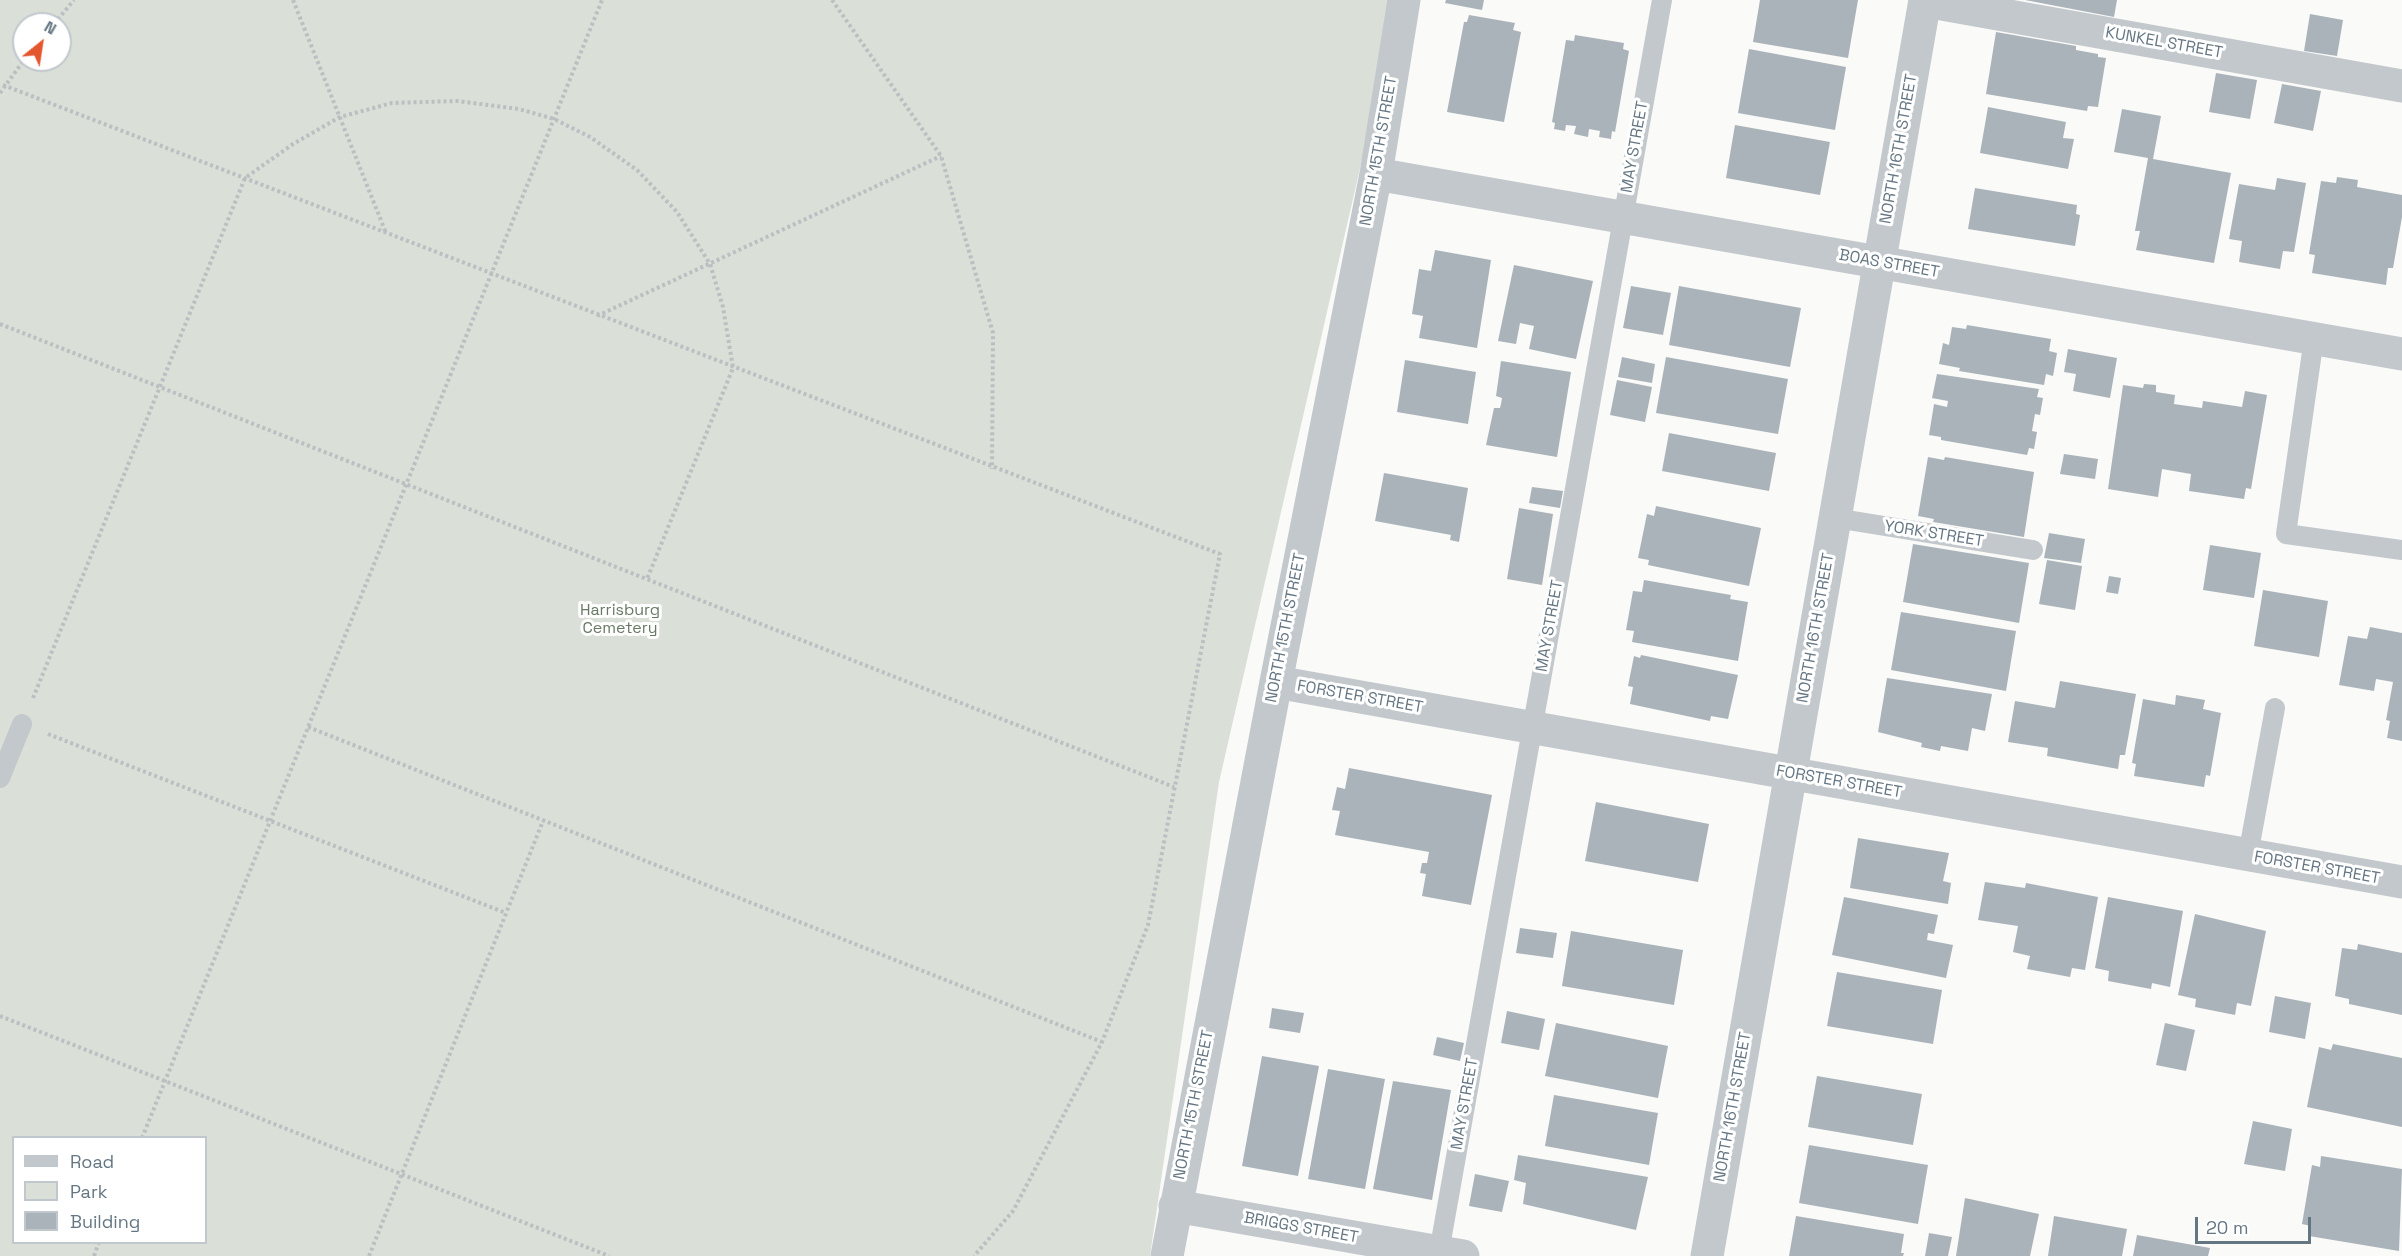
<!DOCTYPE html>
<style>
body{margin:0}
#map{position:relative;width:2402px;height:1256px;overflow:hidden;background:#fafaf8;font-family:"Space Grotesk",sans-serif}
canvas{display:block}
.legend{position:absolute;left:12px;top:1136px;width:195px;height:108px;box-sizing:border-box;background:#fff;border:2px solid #c1c8cd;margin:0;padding:8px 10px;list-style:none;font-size:18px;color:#657683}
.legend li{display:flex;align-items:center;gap:12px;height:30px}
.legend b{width:30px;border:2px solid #c1c8cd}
.north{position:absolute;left:12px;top:12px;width:60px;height:60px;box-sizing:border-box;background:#fff;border:2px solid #c1c8cd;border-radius:50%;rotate:30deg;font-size:16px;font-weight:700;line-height:24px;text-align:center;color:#657683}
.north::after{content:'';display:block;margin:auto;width:21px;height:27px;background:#e4572e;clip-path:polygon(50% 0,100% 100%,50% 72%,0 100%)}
.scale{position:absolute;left:2195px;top:1217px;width:116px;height:27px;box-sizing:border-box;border:3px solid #657683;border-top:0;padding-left:8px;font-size:18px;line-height:21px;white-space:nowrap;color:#657683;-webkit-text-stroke:4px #fff;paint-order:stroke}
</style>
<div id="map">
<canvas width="2402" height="1256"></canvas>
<ul class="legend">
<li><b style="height:8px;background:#c3c8cc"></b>Road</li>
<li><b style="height:16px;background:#dadfd7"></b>Park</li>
<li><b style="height:16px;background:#aab3b9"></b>Building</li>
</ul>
<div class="north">N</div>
<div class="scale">20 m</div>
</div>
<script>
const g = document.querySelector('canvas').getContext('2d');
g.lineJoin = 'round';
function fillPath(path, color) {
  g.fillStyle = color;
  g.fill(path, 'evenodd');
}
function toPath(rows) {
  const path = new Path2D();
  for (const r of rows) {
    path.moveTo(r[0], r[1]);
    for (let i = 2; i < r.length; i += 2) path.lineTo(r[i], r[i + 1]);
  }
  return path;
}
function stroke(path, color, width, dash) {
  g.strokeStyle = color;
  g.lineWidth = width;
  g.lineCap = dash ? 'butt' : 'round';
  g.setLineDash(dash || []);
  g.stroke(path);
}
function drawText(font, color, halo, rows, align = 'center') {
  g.font = font + ' "Space Grotesk",sans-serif';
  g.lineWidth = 6;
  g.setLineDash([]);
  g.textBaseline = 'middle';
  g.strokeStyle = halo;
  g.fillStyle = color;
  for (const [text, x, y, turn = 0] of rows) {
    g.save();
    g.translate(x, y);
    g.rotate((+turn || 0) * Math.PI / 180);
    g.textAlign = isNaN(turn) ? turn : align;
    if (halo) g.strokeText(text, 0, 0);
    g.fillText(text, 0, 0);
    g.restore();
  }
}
const green = toPath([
 [0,0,1389,0,1375,103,1219,782,1150,1256,0,1256],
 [24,24,60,24,60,60,24,60],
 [14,1138,206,1138,206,1242,14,1242]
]);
const building = toPath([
 [1446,0,1484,0,1482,10,1445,3],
 [1760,0,1858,0,1848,58,1753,42],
 [2025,0,2117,0,2114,17],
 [2310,14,2343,20,2337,56,2304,51],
 [1469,15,1515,23,1513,30,1521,32,1504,122,1447,112,1464,22,1467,22],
 [1996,32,2076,46,2076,50,2098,54,2098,57,2106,58,2098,107,2088,106,2087,111,1986,94],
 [1575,35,1624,43,1623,49,1629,51,1615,132,1612,131,1611,139,1599,137,1600,131,1589,129,1588,137,1574,134,1576,126,1566,125,1565,131,1554,129,1555,123,1552,122,1566,40,1574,41],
 [1749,49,1846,67,1835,130,1738,113],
 [2216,73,2257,80,2250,119,2209,112],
 [2282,84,2321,91,2313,131,2274,123],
 [1988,107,2066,122,2063,138,2074,139,2068,169,1980,153],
 [2122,109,2161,116,2153,159,2231,173,2214,263,2136,250,2140,231,2135,231,2148,158,2114,152],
 [1735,125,1830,142,1820,195,1726,178],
 [2337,177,2358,180,2357,187,2402,195,2402,217,2393,268,2388,268,2386,285,2312,273,2315,255,2309,254,2321,181,2336,183],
 [2277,178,2306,183,2294,252,2283,251,2280,269,2239,262,2242,241,2229,239,2239,184,2275,190],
 [1975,188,2077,205,2076,214,2080,215,2075,246,1968,229],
 [1435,250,1491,260,1477,348,1419,338,1423,316,1412,314,1419,269,1431,271],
 [1514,265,1593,281,1576,359,1529,349,1534,326,1520,323,1516,344,1498,341],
 [1631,286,1671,293,1663,335,1623,328],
 [1679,286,1801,308,1790,367,1669,345],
 [1967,325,2051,339,2049,351,2057,353,2053,376,2046,374,2044,385,1959,371,1960,368,1939,364,1943,343,1949,345,1952,327,1966,329],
 [2068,349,2117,358,2110,398,2073,391,2076,374,2064,372],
 [1622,357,1655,364,1652,383,1618,377],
 [1666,357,1788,379,1778,434,1656,413],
 [1405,360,1476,372,1468,424,1397,412],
 [1501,361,1571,372,1557,457,1486,445,1494,408,1500,408,1501,404,1502,398,1496,396],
 [1937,374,2039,389,2037,397,2043,398,2040,415,2035,414,2032,431,2037,432,2034,449,2029,448,2027,455,1941,440,1941,437,1929,435,1934,404,1947,407,1948,401,1932,398],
 [1617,380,1652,387,1645,422,1610,415],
 [2144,384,2156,385,2156,392,2175,395,2174,404,2202,408,2203,401,2242,407,2245,391,2267,395,2251,489,2246,488,2244,499,2189,491,2191,474,2162,469,2158,497,2108,489,2123,385,2143,388],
 [1669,433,1776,453,1769,491,1662,471],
 [2064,454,2098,459,2095,479,2060,474],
 [1928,457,1944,460,1945,457,2034,472,2024,537,1933,522,1934,519,1918,516],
 [1384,473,1468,488,1459,542,1450,540,1451,535,1375,521],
 [1532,487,1563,491,1560,508,1529,503],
 [1656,506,1761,528,1749,586,1648,565,1649,560,1638,558,1647,514,1654,516],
 [1519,508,1553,514,1542,585,1507,579],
 [2049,533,2085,539,2081,563,2044,558],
 [1913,544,2029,563,2019,623,1903,602],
 [2210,545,2261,553,2254,598,2203,590],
 [2047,560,2082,566,2075,610,2039,604],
 [2109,576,2121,578,2118,594,2106,592],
 [1644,580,1731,595,1730,599,1748,602,1738,661,1632,642,1634,631,1626,630,1633,591,1642,592],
 [2263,590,2328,601,2319,657,2254,646],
 [1901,612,2016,631,2006,691,1891,670],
 [2370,627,2402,633,2402,741,2387,738,2390,721,2386,720,2393,682,2376,679,2374,691,2339,685,2348,636,2367,639],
 [1641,655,1738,675,1728,719,1711,716,1710,721,1630,704,1633,687,1628,686,1634,656,1640,658],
 [1887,678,1992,694,1985,731,1972,728,1968,751,1941,746,1940,751,1921,747,1922,743,1878,732],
 [2060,681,2136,694,2125,755,2120,755,2118,769,2047,756,2048,748,2008,742,2015,701,2055,708],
 [2176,695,2205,700,2203,709,2221,713,2210,776,2206,775,2204,787,2134,776,2136,764,2132,763,2143,699,2175,705],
 [1349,768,1492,795,1471,905,1422,896,1426,874,1420,873,1422,863,1427,863,1429,852,1335,835,1340,811,1332,810,1337,787,1345,789],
 [1596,802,1709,824,1698,882,1585,861],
 [1858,838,1949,853,1943,881,1951,883,1948,904,1850,888],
 [1985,882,2025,888,2026,883,2098,897,2085,970,2072,968,2070,977,2027,969,2030,956,2013,952,2018,926,1978,920],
 [1844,897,1938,915,1934,934,1928,933,1927,940,1953,945,1946,978,1832,955],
 [2108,897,2183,911,2170,987,2152,983,2151,989,2108,981,2109,971,2095,968],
 [2195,914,2266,931,2251,1006,2237,1003,2235,1015,2195,1007,2196,999,2178,995],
 [1520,928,1557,933,1553,958,1516,953],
 [1571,931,1683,950,1674,1005,1562,986],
 [2358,944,2402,953,2402,1015,2349,1004,2349,999,2335,996,2342,948,2357,950],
 [1837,972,1942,990,1933,1044,1827,1026],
 [2275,996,2311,1003,2305,1039,2269,1032],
 [1272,1008,1304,1013,1300,1033,1269,1028],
 [1507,1011,1545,1019,1539,1050,1501,1043],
 [1556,1023,1668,1046,1658,1098,1545,1076],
 [2165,1023,2195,1030,2186,1071,2156,1065],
 [1437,1037,1464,1043,1460,1061,1433,1055],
 [2333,1044,2402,1058,2402,1127,2307,1107,2319,1047,2331,1050],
 [1262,1056,1319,1066,1298,1176,1242,1166],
 [1328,1069,1385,1079,1365,1189,1308,1179],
 [1817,1076,1922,1094,1913,1145,1808,1127],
 [1393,1081,1451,1090,1432,1200,1373,1189],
 [1554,1095,1658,1113,1649,1165,1545,1146],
 [2253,1121,2292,1129,2285,1171,2244,1164],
 [1809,1145,1928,1165,1918,1224,1799,1203],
 [1518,1155,1648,1177,1636,1230,1523,1204,1526,1183,1514,1180],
 [2321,1156,2402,1169,2399,1251,2309,1236,2311,1226,2302,1224,2312,1165,2320,1167],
 [1475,1174,1509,1181,1502,1212,1469,1206],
 [1965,1198,2039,1214,2030,1256,1956,1256],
 [1796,1216,1904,1234,1901,1253,1904,1253,1903,1256,1789,1256],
 [2054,1216,2127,1229,2122,1256,2048,1256],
 [1929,1233,1952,1237,1948,1256,1925,1256],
 [2137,1235,2210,1248,2208,1256,2133,1256]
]);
const path = toPath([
 [293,0,386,233],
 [832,0,941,156,993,333,992,469],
 [54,24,74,0],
 [3,85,1220,554,1148,925,1102,1042,1013,1211,974,1256],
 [0,93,24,60],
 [597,316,941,156],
 [0,324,1174,787],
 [33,698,245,178,293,144,340,117,392,103,457,101,519,109,554,119,590,137,637,170,677,212,710,264,723,307,733,368,647,579],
 [308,727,1102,1042],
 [48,734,506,913],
 [0,1016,609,1256],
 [142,1138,602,0],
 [94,1256,99,1242],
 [369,1256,543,821]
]);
const service = toPath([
 [2314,338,2286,534,2402,550],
 [1835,518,2033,550],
 [0,778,22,724],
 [2248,855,2275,708],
 [1439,1252,1662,0]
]);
const minor = toPath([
 [1925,1,2402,86],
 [1376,174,2402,354],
 [1276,682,2402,882],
 [1175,1206,1463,1256],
 [1167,1256,1276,682,1376,174,1404,0],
 [1707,1256,1925,0]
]);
const streetNames = [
 ["KUNKEL STREET",2164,43,10],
 ["MAY STREET",1635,147,-80],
 ["NORTH 16TH STREET",1899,149,-80],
 ["NORTH 15TH STREET",1379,151,-80],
 ["BOAS STREET",1889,264,10],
 ["YORK STREET",1934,534,9],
 ["MAY STREET",1550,626,-80],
 ["NORTH 15TH STREET",1286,628,-79],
 ["NORTH 16TH STREET",1816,628,-80],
 ["FORSTER STREET",1360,697,10],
 ["FORSTER STREET",1839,782,10],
 ["FORSTER STREET",2317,868,10],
 ["MAY STREET",1465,1104,-80],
 ["NORTH 15TH STREET",1194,1105,-79],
 ["NORTH 16TH STREET",1733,1107,-80],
 ["BRIGGS STREET",1301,1228,10]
];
const parkNames = [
 ["Harrisburg",620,611],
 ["Cemetery",620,629]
];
fillPath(green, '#dadfd7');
fillPath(building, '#aab3b9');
stroke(path, '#bbbfc2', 4, [3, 3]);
stroke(service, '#c3c8cc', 20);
stroke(minor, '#c3c8cc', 33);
drawText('16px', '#657683', '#fff', streetNames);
drawText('16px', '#687a64', '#fff', parkNames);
</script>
